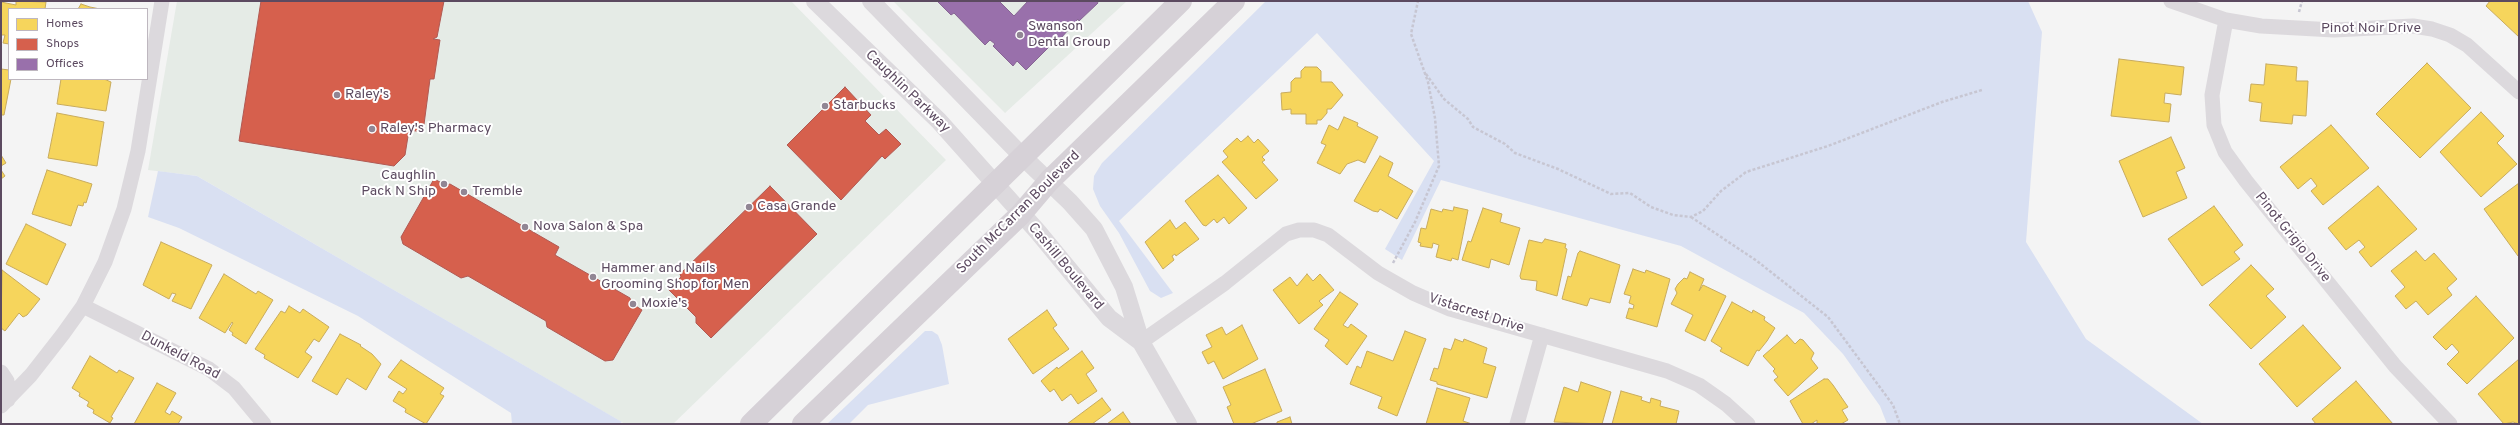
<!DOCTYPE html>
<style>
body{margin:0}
#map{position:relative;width:2520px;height:425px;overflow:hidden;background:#f4f4f4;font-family:Overpass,sans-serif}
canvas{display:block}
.frame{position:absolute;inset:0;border:2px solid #5c4a60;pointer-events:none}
.legend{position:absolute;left:8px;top:8px;width:140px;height:72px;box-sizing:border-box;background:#fff;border:1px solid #beb7bf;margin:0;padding:5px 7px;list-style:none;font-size:12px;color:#5c4a60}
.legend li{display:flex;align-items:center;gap:8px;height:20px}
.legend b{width:20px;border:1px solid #beb7bf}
</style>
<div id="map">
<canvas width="2520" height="425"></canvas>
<div class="frame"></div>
<ul class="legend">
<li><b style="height:11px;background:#f6d55c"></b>Homes</li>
<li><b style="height:11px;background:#d6604d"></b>Shops</li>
<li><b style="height:11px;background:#9970ab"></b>Offices</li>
</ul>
</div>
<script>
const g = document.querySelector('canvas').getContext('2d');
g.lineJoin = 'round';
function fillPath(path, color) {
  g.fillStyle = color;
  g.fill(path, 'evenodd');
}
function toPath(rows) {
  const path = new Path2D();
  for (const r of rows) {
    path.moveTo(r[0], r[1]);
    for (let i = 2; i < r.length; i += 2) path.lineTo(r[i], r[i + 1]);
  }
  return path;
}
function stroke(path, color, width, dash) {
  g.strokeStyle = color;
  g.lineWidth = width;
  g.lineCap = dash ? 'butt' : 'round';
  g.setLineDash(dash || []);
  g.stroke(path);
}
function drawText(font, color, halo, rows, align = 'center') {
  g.font = font + ' Overpass,sans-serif';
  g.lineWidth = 4;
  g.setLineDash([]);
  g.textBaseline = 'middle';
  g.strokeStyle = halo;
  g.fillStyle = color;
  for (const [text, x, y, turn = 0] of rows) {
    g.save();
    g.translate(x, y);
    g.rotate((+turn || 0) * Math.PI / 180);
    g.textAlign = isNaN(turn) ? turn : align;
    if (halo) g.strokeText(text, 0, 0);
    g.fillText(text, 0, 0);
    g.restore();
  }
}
const commercial = toPath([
 [177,1,791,1,946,160,673,424,625,424,197,176,148,170],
 [893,1,1127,1,1005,113]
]);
const green = toPath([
 [1266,1,2028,1,2042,32,2026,242,2086,339,2203,424,1887,424,1880,406,1843,354,1804,313,1681,246,1441,180,1402,260,1385,249,1434,161,1317,33,1119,221,1173,293,1161,298,1150,291,1119,233,1100,206,1093,189,1094,176,1102,163],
 [158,171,197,176,622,422,618,424,512,424,511,413,358,316,179,228,148,217],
 [925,331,932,331,938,335,942,345,949,384,868,405,849,424,827,424]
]);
const homes = toPath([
 [16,1,46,2,45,9,9,9,9,44,3,43,5,35,1,35,1,2,16,5,16,1],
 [2490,1,2519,1,2519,37,2486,6,2490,1],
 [81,4,90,7,100,9,78,9,81,4],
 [2119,59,2184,67,2181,95,2165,93,2164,103,2171,104,2169,122,2111,116,2119,59],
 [2427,63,2471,108,2420,158,2376,114,2427,63],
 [2266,64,2297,67,2296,81,2308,81,2306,116,2293,115,2292,124,2260,121,2262,103,2249,101,2251,84,2264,85,2266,64],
 [1305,67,1317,67,1321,71,1321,82,1332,82,1343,95,1331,109,1327,109,1327,113,1321,120,1317,120,1317,124,1306,124,1306,114,1291,114,1291,109,1282,110,1281,93,1291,92,1291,82,1295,78,1301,78,1301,71,1305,67],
 [1,69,9,70,11,79,4,115,1,115,1,69],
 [61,79,104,79,111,82,106,111,57,104,61,79],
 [2481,112,2504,136,2497,143,2517,164,2481,197,2440,152,2481,112],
 [57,113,104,122,97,166,48,158,57,113],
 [1344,117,1358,123,1357,126,1378,137,1365,163,1358,160,1347,164,1340,174,1317,163,1326,145,1321,143,1329,125,1338,130,1344,117],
 [2331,125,2369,168,2323,205,2311,191,2317,186,2311,178,2298,189,2280,167,2331,125],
 [1248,136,1254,143,1258,139,1269,151,1262,157,1265,160,1262,162,1278,180,1256,199,1222,162,1228,157,1223,151,1237,138,1241,142,1248,136],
 [2171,137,2185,168,2176,172,2187,198,2143,217,2119,161,2171,137],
 [1,155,6,163,1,166,1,155],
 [1380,156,1393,163,1388,176,1413,191,1397,219,1380,209,1378,212,1373,211,1354,201,1380,156],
 [1,170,5,176,1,179,1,170],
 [47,170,92,184,86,203,84,202,83,206,78,205,71,226,32,214,47,170],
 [1218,175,1247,208,1229,224,1224,217,1217,223,1214,219,1206,226,1203,225,1185,201,1218,175],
 [2519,183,2519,255,2518,256,2484,209,2519,183],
 [2378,186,2417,229,2371,267,2359,252,2365,247,2359,240,2346,250,2328,228,2378,186],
 [2214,206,2243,245,2234,252,2240,259,2202,286,2168,239,2214,206],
 [1454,207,1468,210,1458,260,1452,258,1451,261,1436,257,1439,245,1433,243,1432,248,1420,246,1421,243,1418,242,1421,228,1426,229,1431,209,1442,212,1443,209,1453,211,1454,207],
 [1483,208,1502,214,1500,222,1520,228,1509,265,1491,259,1489,268,1462,260,1468,241,1471,242,1483,208],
 [1170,220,1176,229,1185,222,1199,239,1176,256,1175,254,1172,256,1174,260,1163,269,1145,242,1170,220],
 [26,224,66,244,47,285,6,264,26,224],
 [1545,239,1566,244,1565,248,1567,249,1557,296,1536,290,1537,281,1521,279,1520,276,1529,240,1542,243,1545,239],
 [161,242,212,265,191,309,172,301,176,294,172,293,169,299,143,285,161,242],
 [1580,251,1620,265,1610,303,1590,298,1587,306,1562,299,1568,276,1571,277,1578,253,1580,251],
 [2416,251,2425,261,2434,253,2457,279,2447,288,2452,295,2428,315,2416,301,2406,309,2395,296,2405,287,2391,271,2416,251],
 [2251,265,2274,289,2266,296,2286,317,2251,349,2209,305,2251,265],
 [1633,269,1645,273,1646,270,1670,279,1657,327,1626,318,1629,308,1633,309,1634,305,1629,303,1631,296,1624,294,1633,269],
 [2,270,40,299,27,315,23,317,19,313,5,331,1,328,2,270],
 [1690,272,1704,279,1699,291,1703,285,1726,296,1705,341,1685,331,1693,315,1671,304,1677,293,1675,289,1678,284,1684,278,1687,279,1690,272],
 [224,274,256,294,258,291,273,300,246,344,232,335,233,333,229,330,233,323,232,322,225,333,199,318,224,274],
 [1307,274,1313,281,1320,274,1334,290,1319,301,1323,305,1299,324,1273,290,1290,277,1297,286,1307,274],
 [1340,292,1358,304,1343,325,1348,328,1351,324,1367,336,1347,365,1325,346,1329,340,1314,329,1340,292],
 [2476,296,2514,338,2467,384,2447,364,2459,352,2452,344,2446,350,2433,337,2476,296],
 [1732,302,1752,313,1753,310,1765,317,1764,320,1775,328,1767,341,1759,351,1757,350,1748,366,1720,351,1722,348,1711,341,1732,302],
 [289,306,300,313,303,309,329,327,319,342,314,339,305,352,312,357,298,378,264,358,265,355,255,349,281,311,285,313,289,306],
 [1047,310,1057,325,1053,328,1069,349,1033,374,1008,339,1047,310],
 [1242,325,1258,359,1223,379,1214,361,1208,364,1202,352,1212,347,1206,335,1222,327,1226,335,1242,325],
 [2303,325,2341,368,2297,407,2259,364,2303,325],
 [1405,331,1426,339,1397,416,1378,408,1382,397,1350,384,1357,366,1361,368,1367,351,1393,361,1405,331],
 [340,334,361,345,360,346,372,354,381,364,366,390,347,378,337,395,312,381,340,334],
 [1787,335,1795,344,1800,339,1803,340,1814,353,1811,359,1818,368,1788,396,1774,380,1778,377,1773,371,1775,369,1763,356,1787,335],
 [1455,339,1463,342,1464,339,1487,348,1483,363,1496,367,1487,398,1437,384,1437,382,1430,380,1434,368,1438,369,1444,348,1451,350,1455,339],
 [1082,351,1094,368,1086,374,1097,391,1078,404,1071,394,1062,401,1054,389,1050,392,1041,381,1057,367,1058,369,1082,351],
 [90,356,117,373,119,370,134,378,111,417,113,418,110,423,93,413,94,410,87,406,89,402,79,396,80,393,72,388,90,356],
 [2519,359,2519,424,2513,422,2504,424,2478,394,2519,359],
 [401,360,444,388,440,394,444,396,426,424,405,412,406,409,393,401,399,391,403,394,407,389,388,377,401,360],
 [1265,369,1282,411,1251,424,1234,424,1227,407,1231,405,1223,387,1265,369],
 [1824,379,1828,379,1833,385,1848,407,1842,410,1848,420,1841,424,1817,424,1817,420,1811,424,1803,424,1790,401,1824,379],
 [2356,381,2393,424,2316,424,2312,419,2356,381],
 [1581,382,1611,392,1602,424,1554,422,1564,387,1578,392,1581,382],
 [157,383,176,393,165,412,170,415,172,411,182,417,178,424,134,424,157,383],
 [1437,388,1470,398,1463,421,1472,424,1426,424,1437,388],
 [1621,391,1642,397,1641,400,1650,403,1651,398,1661,401,1660,406,1679,411,1676,424,1612,424,1621,391],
 [1102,398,1111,410,1092,424,1067,424,1102,398],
 [1123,412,1131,424,1107,424,1123,412],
 [1290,417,1292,424,1277,424,1277,422,1290,417]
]);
const shops = toPath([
 [261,1,444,1,437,37,433,39,440,40,434,79,430,79,423,132,409,130,405,155,394,166,239,141,261,1],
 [845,87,871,115,865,121,879,135,886,129,901,144,885,159,882,156,841,200,787,145,845,87],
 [434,179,446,185,450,184,559,247,555,255,630,298,631,303,642,310,613,360,605,361,547,327,546,321,468,276,461,278,403,244,401,237,434,179],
 [770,186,817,234,711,338,696,323,696,317,668,289,681,277,680,274,770,186]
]);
const offices = toPath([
 [937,1,999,1,1014,16,1028,1,1097,1,1098,3,1079,21,1078,19,1053,47,1051,45,1026,70,1017,61,1013,66,993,46,995,44,990,40,985,45,954,13,951,15,937,1]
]);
const path = toPath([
 [2299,12,2302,1],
 [1426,74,1444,99,1468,119,1473,127,1505,144,1515,153,1558,169,1611,194,1630,193,1651,207,1673,215,1691,217,1703,211,1721,191,1746,172,1828,146,1942,102,1982,90],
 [1691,217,1757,261,1828,317,1893,405,1900,424],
 [1393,263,1415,222,1439,166,1435,118,1428,82,1411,34,1418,1]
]);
const minor = toPath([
 [2171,1,2226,20,2261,26,2334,30,2413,26,2432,29,2450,35,2467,45,2519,92],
 [2226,20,2212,95,2214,125,2225,152,2246,181,2395,366,2450,424],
 [83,306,209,369,234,388,264,424],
 [1141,342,1225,283,1286,234,1299,230,1314,230,1328,235,1378,273,1413,293,1450,309,1667,371,1699,385,1726,404,1748,424],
 [1,372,7,381,8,400,3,401],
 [1,406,31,375,63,334,83,306,105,262,124,209,138,151,162,1],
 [1517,424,1542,335]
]);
const tertiary = toPath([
 [815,1,939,121,1038,232,1109,318,1141,342],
 [871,1,1022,156,1070,202,1094,229,1124,287,1141,342,1188,424]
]);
const primary = toPath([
 [751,424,1181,1],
 [803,424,1021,214,1049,181,1234,1]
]);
const markers = [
 [1020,35,4,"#918694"],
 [337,95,4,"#918694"],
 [825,106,4,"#918694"],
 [372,129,4,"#918694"],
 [444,184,4,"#918694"],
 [464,192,4,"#918694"],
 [749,207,4,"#918694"],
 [525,227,4,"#918694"],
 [593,277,4,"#918694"],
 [633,304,4,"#918694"]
];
const poiNames = [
 ["Swanson",1028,27],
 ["Dental Group",1028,43],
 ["Raley's",345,95],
 ["Starbucks",833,106],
 ["Raley's Pharmacy",380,129],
 ["Caughlin",436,176,"right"],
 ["Pack N Ship",436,192,"right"],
 ["Tremble",472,192],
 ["Casa Grande",757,207],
 ["Nova Salon & Spa",533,227],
 ["Hammer and Nails",601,269],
 ["Grooming Shop for Men",601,285],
 ["Moxie's",641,304]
];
const streetNames = [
 ["Pinot Noir Drive",2371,29],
 ["Caughlin Parkway",907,92,44],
 ["South McCarran Boulevard",1019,213,-45],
 ["Pinot Grigio Drive",2292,238,51],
 ["Cashill Boulevard",1065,267,50],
 ["Vistacrest Drive",1476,314,18],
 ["Dunkeld Road",180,356,28]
];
fillPath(commercial, '#e5ebe6');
fillPath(green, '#d9e0f2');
fillPath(homes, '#f6d55c');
stroke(homes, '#c8ab5d', 1);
fillPath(shops, '#d6604d');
stroke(shops, '#b15953', 1);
fillPath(offices, '#9970ab');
stroke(offices, '#876594', 1);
stroke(path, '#c7c6d2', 2.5, [3, 2]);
stroke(minor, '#dcd9dd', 15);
stroke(tertiary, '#dcd9dd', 18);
stroke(primary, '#d6d1d7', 22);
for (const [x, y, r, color] of markers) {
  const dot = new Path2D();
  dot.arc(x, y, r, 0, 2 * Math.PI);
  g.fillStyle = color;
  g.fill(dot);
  stroke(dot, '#fff', 1.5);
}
drawText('14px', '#5c4a60', '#fff', poiNames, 'left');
drawText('14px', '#5c4a60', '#fff', streetNames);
</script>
